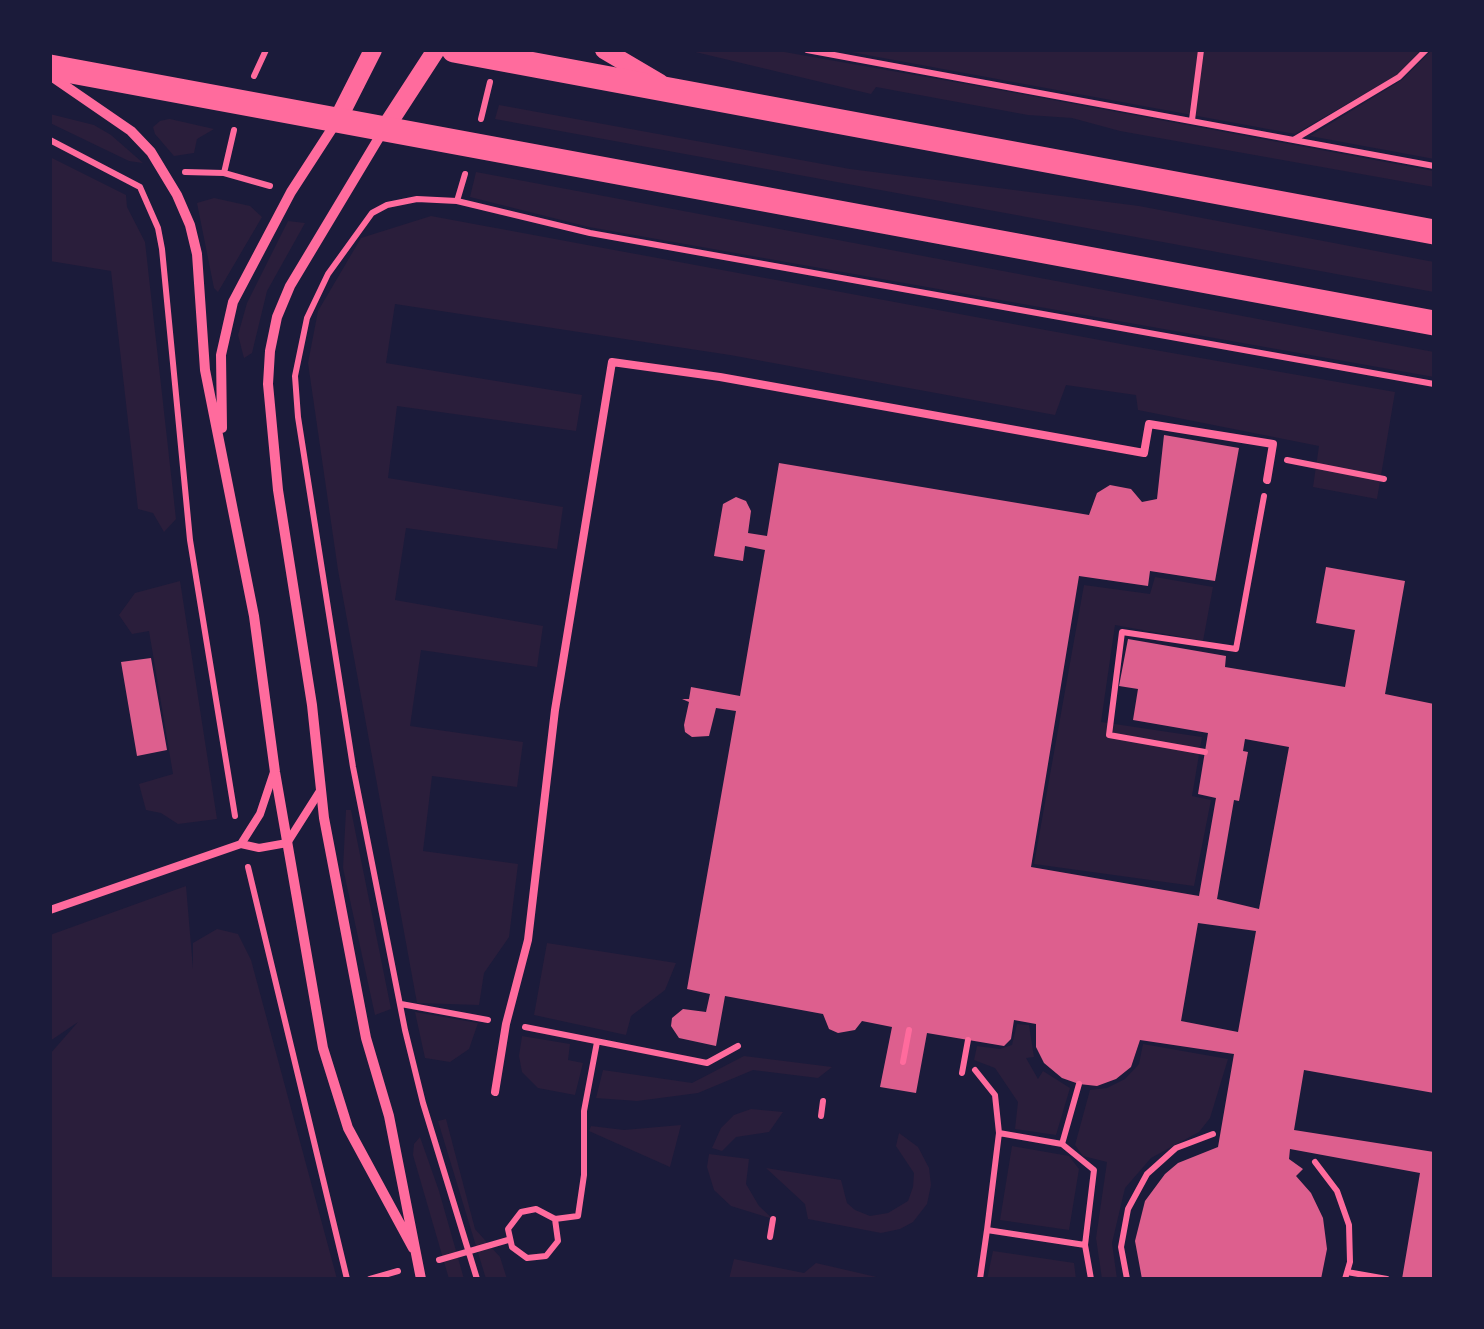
<!DOCTYPE html>
<style>
body{margin:0}
#map{position:relative;width:1484px;height:1329px;overflow:hidden;background:#1b1b3a;font-family:"Source Sans 3",sans-serif}
canvas{display:block}
.frame{position:absolute;inset:0;border:52px solid #1b1b3a;pointer-events:none}
</style>
<div id="map">
<canvas width="1484" height="1329"></canvas>
<div class="frame"></div>
</div>
<script>
const g = document.querySelector('canvas').getContext('2d');
g.lineJoin = 'round';
function fillPath(path, color) {
  g.fillStyle = color;
  g.fill(path, 'evenodd');
}
function toPath(rows) {
  const path = new Path2D();
  for (const r of rows) {
    path.moveTo(r[0], r[1]);
    for (let i = 2; i < r.length; i += 2) path.lineTo(r[i], r[i + 1]);
  }
  return path;
}
function stroke(path, color, width, dash) {
  g.strokeStyle = color;
  g.lineWidth = width;
  g.lineCap = dash ? 'butt' : 'round';
  g.setLineDash(dash || []);
  g.stroke(path);
}
const green = toPath([
 [687,50,773,50,983,87,1434,171,1434,187,1120,131,1072,118,1028,115,876,87,871,94],
 [840,50,1421,50,1397,75,1295,134],
 [1432,50,1434,159,1310,136,1402,80],
 [499,105,850,169,1139,206,1434,262,1434,292,495,119],
 [50,114,94,125,111,135,143,163,129,161,50,123],
 [169,119,170,119,214,129,197,139,194,153,174,156,155,134,153,127,160,121],
 [50,157,126,195,127,207,145,242,176,519,164,532,153,513,138,509,111,271,50,261],
 [476,172,1434,352,1434,377,589,227,470,197],
 [214,198,250,206,262,217,218,292,214,288,197,203],
 [431,216,1132,346,1395,392,1377,499,1313,487,1319,446,1138,410,1136,395,1066,385,1055,415,730,355,395,304,386,363,582,395,576,431,397,406,388,478,563,507,557,549,406,528,395,600,543,626,537,667,421,650,410,726,523,742,517,787,432,776,423,851,518,864,509,937,484,973,479,1005,417,1003,338,570,308,363,318,311,361,238],
 [288,221,305,223,267,291,252,353,244,358,238,335,247,303],
 [1155,577,1213,587,1203,641,1115,625,1101,722,1202,737,1192,796,1211,800,1194,886,1034,864,1084,585,1150,594],
 [180,581,217,819,178,824,161,813,146,810,139,784,173,774,149,631,132,634,119,615,135,593],
 [346,810,351,810,391,1009,375,1015,343,868],
 [186,886,193,969,193,943,217,929,238,934,251,960,337,1279,50,1279,50,1054,78,1022,50,1041,50,935],
 [547,943,676,963,665,990,631,1016,626,1035,534,1015],
 [415,1012,478,1023,469,1049,450,1062,425,1058],
 [1017,1024,1029,1025,1034,1057,1026,1058,1038,1079,1043,1071,1070,1088,1056,1135,1015,1129,1018,1102,995,1068,974,1060,977,1046,1000,1049,1012,1045],
 [522,1036,570,1044,568,1060,583,1063,575,1095,538,1088,522,1072,519,1056],
 [1143,1044,1228,1059,1210,1118,1199,1132,1151,1158,1125,1188,1112,1243,1117,1279,1102,1279,1096,1238,1107,1162,1083,1156,1075,1145,1090,1090,1107,1088,1125,1079,1139,1064],
 [744,1056,832,1067,818,1078,753,1070,698,1093,637,1101,596,1098,603,1070,692,1083],
 [751,1109,783,1112,769,1132,736,1137,722,1151,712,1148,721,1128,734,1115],
 [446,1119,475,1229,500,1257,507,1279,486,1279,438,1121],
 [681,1125,670,1167,589,1131,591,1126,624,1130],
 [899,1133,918,1147,929,1168,931,1185,927,1204,913,1222,900,1229,881,1233,808,1219,805,1204,766,1168,841,1180,847,1203,855,1210,870,1216,888,1213,908,1201,913,1187,914,1173,896,1146],
 [420,1137,439,1191,464,1279,449,1279,413,1155,414,1144],
 [1012,1146,1069,1156,1079,1169,1069,1230,1000,1220],
 [709,1154,749,1159,746,1184,759,1206,773,1219,731,1206,714,1190,707,1167],
 [993,1251,1074,1263,1076,1279,987,1279],
 [734,1259,804,1273,816,1263,885,1279,729,1279]
]);
const building = toPath([
 [1164,435,1239,448,1215,581,1150,571,1148,586,1079,576,1031,867,1199,896,1216,798,1198,794,1208,733,1133,720,1138,689,1119,686,1128,639,1226,656,1225,667,1345,687,1355,630,1316,623,1326,567,1405,581,1385,694,1434,704,1434,1093,1304,1070,1294,1130,1434,1152,1434,1279,1402,1279,1420,1173,1290,1149,1289,1159,1303,1169,1296,1176,1311,1193,1323,1218,1327,1249,1321,1279,1142,1279,1135,1241,1145,1201,1165,1174,1178,1163,1218,1147,1234,1054,1140,1040,1131,1067,1116,1079,1097,1086,1079,1084,1062,1078,1044,1063,1036,1047,1036,1024,1014,1020,1011,1039,1004,1046,927,1033,916,1093,880,1087,892,1027,862,1021,855,1030,838,1033,829,1029,823,1014,725,996,716,1046,679,1038,671,1026,672,1018,683,1009,706,1012,710,994,687,989,736,711,716,708,709,736,692,737,685,732,684,725,689,702,682,699,689,699,691,687,740,696,765,550,745,546,743,561,714,556,723,504,736,497,746,501,751,511,748,533,767,536,779,463,1089,515,1097,493,1110,485,1131,489,1142,502,1157,499],
 [1245,739,1289,747,1259,909,1217,899,1234,800,1239,801,1248,752,1243,751],
 [1198,923,1256,931,1238,1032,1181,1021],
 [151,658,167,750,137,756,121,662]
]);
const path = toPath([
 [807,50,1434,166],
 [254,76,266,50],
 [481,119,490,82],
 [1192,120,1201,50],
 [1295,139,1399,77,1426,50],
 [50,140,140,187,158,228,162,249,190,540,235,816],
 [185,172,224,173,270,186],
 [224,173,234,130],
 [457,201,465,174],
 [1287,460,1384,479],
 [1205,752,1109,735,1122,632,1236,649,1264,496],
 [248,867,347,1279],
 [401,1004,488,1020],
 [525,1027,707,1063,738,1046],
 [903,1062,909,1030],
 [975,1070,995,1095,999,1133,987,1230,1085,1245,1091,1279],
 [962,1073,968,1040],
 [821,1116,823,1101],
 [999,1133,1062,1144,1079,1084],
 [1062,1144,1094,1170,1085,1245],
 [1315,1162,1337,1191,1349,1225,1350,1262,1345,1279],
 [555,1219,558,1241,546,1256,527,1258,512,1247,508,1229,521,1212,536,1209,555,1219,578,1216,584,1175,584,1111,597,1042],
 [770,1237,773,1219],
 [439,1260,508,1240],
 [1347,1272,1387,1279],
 [370,1279,398,1271],
 [477,1279,423,1103,405,1030,353,767,298,417,295,376,307,318,328,274,372,213,387,205,417,199,457,201,590,233,1434,384],
 [980,1279,987,1230],
 [1127,1279,1121,1247,1128,1209,1147,1174,1176,1148,1213,1134]
]);
const service = toPath([
 [241,844,260,814,274,772],
 [50,910,241,844,259,848,287,843,320,791],
 [495,1092,506,1024,528,940,555,710,612,362,720,377,1144,453,1149,424,1273,444,1267,480]
]);
const minor = toPath([
 [51,76,131,131,151,152,177,195,190,225,197,254,205,370,254,616,275,772,323,1048,348,1128,413,1248],
 [383,131,290,286,277,317,270,351,268,384,278,490,312,705,324,818,366,1038,389,1116,421,1279],
 [222,428,221,355,233,302,291,192,337,121]
]);
const tertiary = toPath([
 [604,50,660,83],
 [337,121,373,50],
 [384,130,436,50]
]);
const primary = toPath([
 [454,50,1434,232],
 [50,67,1434,323]
]);
fillPath(green, '#2a1e3b');
fillPath(building, '#dd5f8e');
stroke(path, '#ff6b9d', 6);
stroke(service, '#ff6b9d', 8);
stroke(minor, '#ff6b9d', 10);
stroke(tertiary, '#ff6b9d', 18);
stroke(primary, '#ff6b9d', 25);
</script>
